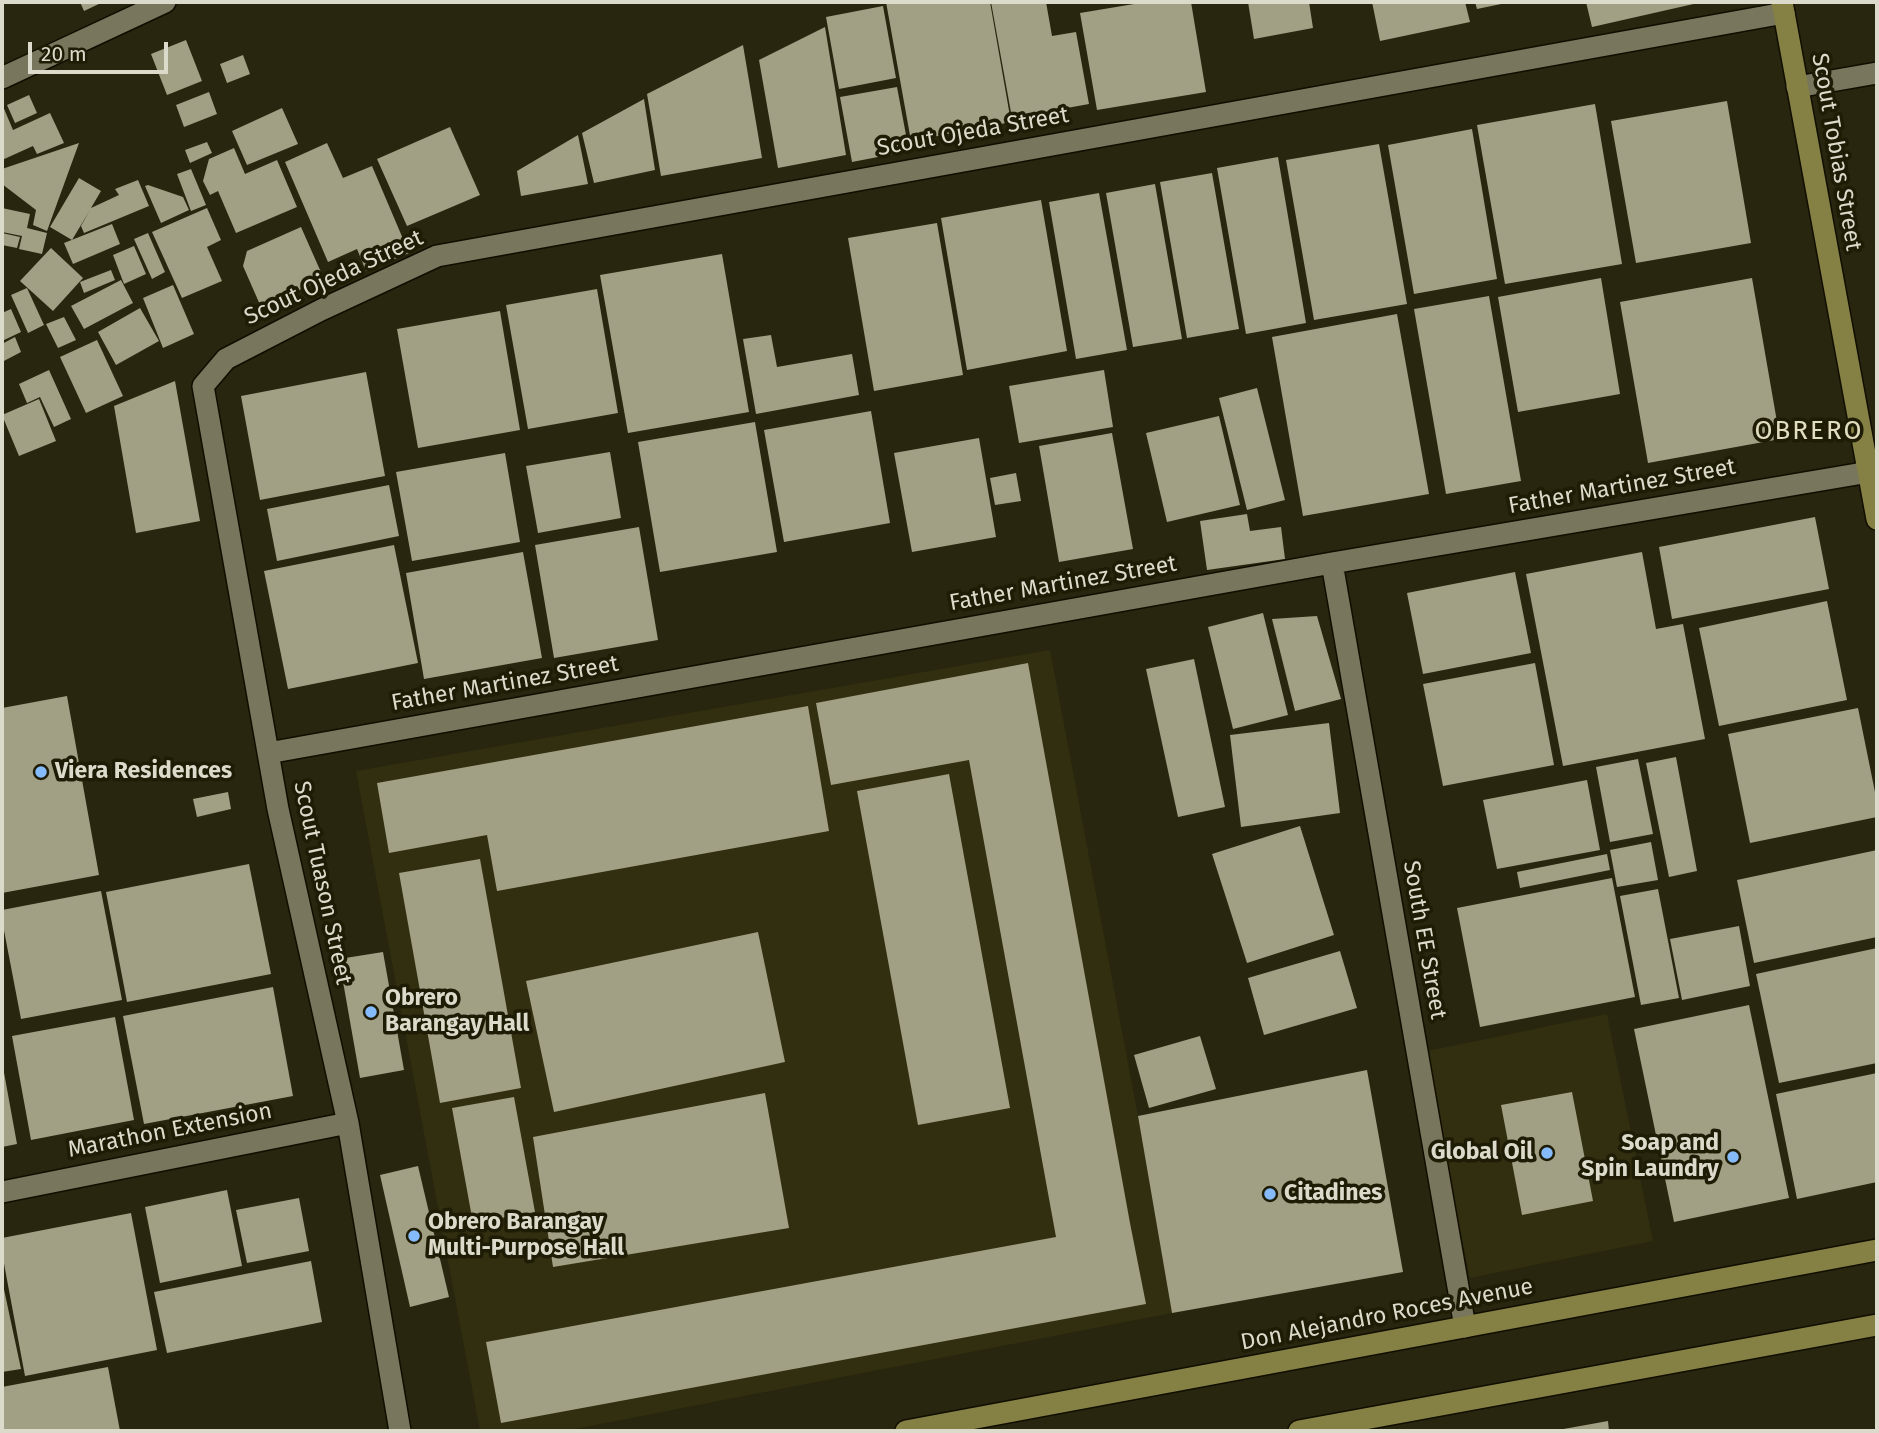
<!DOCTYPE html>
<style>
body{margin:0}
#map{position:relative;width:1879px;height:1433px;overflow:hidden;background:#28260e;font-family:"Fira Sans",sans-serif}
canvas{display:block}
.frame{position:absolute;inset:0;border:4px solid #dbdacb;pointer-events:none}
.scale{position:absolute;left:28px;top:42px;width:140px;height:32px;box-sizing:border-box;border:4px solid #dbdacb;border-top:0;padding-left:9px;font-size:21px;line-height:24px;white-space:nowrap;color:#dbdacb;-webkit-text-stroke:5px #1f1c05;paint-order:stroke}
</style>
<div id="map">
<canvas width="1879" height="1433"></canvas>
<div class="frame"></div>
<div class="scale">20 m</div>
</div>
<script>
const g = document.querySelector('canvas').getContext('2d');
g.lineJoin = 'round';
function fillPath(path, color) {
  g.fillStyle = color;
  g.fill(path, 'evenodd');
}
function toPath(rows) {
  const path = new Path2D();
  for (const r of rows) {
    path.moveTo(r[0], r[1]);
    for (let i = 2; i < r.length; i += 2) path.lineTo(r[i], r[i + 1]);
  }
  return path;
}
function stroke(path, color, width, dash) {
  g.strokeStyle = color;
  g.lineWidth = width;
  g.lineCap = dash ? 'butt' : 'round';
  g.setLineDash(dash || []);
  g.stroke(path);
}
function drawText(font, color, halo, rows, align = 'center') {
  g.font = font + ' "Fira Sans",sans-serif';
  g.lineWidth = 7;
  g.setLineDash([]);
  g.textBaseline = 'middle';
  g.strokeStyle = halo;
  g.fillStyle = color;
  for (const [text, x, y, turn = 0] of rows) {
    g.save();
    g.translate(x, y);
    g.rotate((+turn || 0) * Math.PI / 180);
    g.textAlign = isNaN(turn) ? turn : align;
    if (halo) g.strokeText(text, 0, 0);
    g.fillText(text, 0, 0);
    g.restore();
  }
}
const built = toPath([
 [1050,650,1138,1116,1172,1313,564,1431,480,1431,356,771],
 [1607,1014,1653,1241,1470,1278,1423,1052]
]);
const building = toPath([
 [80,2,103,2,84,11],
 [886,2,990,2,1011,122,911,141],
 [991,2,1046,2,1052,36,1076,32,1089,104,1012,118],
 [1146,2,1191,2,1206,92,1097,110,1080,13],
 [1248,2,1309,2,1313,28,1254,39],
 [1372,2,1465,2,1470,22,1380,41],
 [1475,2,1506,2,1506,3,1477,9],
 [1586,2,1698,2,1698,3,1592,27],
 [883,6,896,78,839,89,826,17],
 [825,27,846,155,778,168,759,60],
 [186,40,202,81,167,95,151,54],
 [743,45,762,158,661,176,647,94],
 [243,55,250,74,227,83,220,64],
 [897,87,909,151,852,162,840,97],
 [209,92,217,114,184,127,176,105],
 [29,95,37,113,15,123,7,105],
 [644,99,655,170,594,183,582,133],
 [1727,101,1751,243,1636,263,1611,121],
 [2,104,13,130,50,113,64,143,37,154,33,146,2,160],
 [1595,104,1622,264,1505,284,1477,125],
 [282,108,298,144,247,165,232,131],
 [450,127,480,195,407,226,377,159],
 [1472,129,1497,279,1414,294,1388,145],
 [578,135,588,184,521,196,517,171],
 [207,142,212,153,190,163,185,150],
 [79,143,47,231,33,225,36,210,2,184,2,169],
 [327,143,343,178,372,166,409,253,366,271,357,249,328,262,285,162],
 [1379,144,1407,304,1314,320,1286,160],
 [234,148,245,174,277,160,297,207,236,233,218,191,210,195,203,181,209,159],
 [1278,157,1306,323,1246,334,1217,168],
 [191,169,206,205,191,211,177,174],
 [1212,173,1239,329,1187,338,1160,182],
 [79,178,101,191,91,208,119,195,115,189,138,180,149,206,84,233,81,226,90,210,72,240,50,227],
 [1155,184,1182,339,1133,347,1106,193],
 [148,185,183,197,189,210,161,223,145,186],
 [1099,193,1127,350,1076,359,1049,202],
 [1041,200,1067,351,967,370,941,218],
 [2,208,30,214,27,228,47,233,42,254,19,249,22,236,2,232],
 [207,208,221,240,207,247,222,281,182,298,152,232],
 [937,223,963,375,874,391,848,238],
 [112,224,120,244,73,264,64,243],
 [301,227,324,279,261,307,243,266,247,251],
 [2,233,20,237,17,248,2,245],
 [148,233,165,272,152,279,134,239],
 [134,246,146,274,124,284,113,255],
 [51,248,83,278,53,311,20,281],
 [722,254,749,412,628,433,600,275],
 [111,270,115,280,84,293,80,282],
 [1601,278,1620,394,1518,412,1498,297],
 [1752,278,1780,439,1648,463,1620,302],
 [121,280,133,303,84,329,71,306],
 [173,285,194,334,163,348,143,298],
 [27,288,44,325,28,333,11,295],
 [597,289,618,413,528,429,506,305],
 [1489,296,1521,481,1446,494,1414,309],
 [140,308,159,341,116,365,98,332],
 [11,309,21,332,2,341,2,313],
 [500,311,520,430,418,448,397,329],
 [1397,314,1429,494,1303,516,1272,337],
 [64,317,76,340,58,348,46,324],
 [771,335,777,367,852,354,859,395,756,414,743,339],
 [15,337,21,352,2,362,2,344],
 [97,340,123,396,86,413,60,357],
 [49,370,71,419,54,427,40,397,27,403,19,384],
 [1104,370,1113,427,1019,443,1009,386],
 [366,372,385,476,260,500,241,396],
 [175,381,200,521,136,533,114,406],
 [1257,388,1285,500,1247,510,1219,398],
 [39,399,56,441,19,456,2,415],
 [871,411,890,523,784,542,764,430],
 [1219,416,1240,505,1167,522,1146,433],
 [755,422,777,552,660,572,638,442],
 [1112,433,1133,549,1059,562,1039,446],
 [979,438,996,537,912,552,894,453],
 [610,452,621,518,538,533,526,466],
 [505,453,520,542,412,561,396,472],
 [1016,473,1021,501,995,505,990,478],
 [389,485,399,536,277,561,267,509],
 [1247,514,1250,531,1281,527,1285,559,1207,570,1200,521],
 [1815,517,1829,589,1672,619,1659,547],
 [639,527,658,640,554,658,535,545],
 [394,545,418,663,288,689,264,571],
 [523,552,542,658,424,679,406,573],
 [1642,552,1656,629,1683,624,1705,739,1563,766,1526,574],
 [1515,572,1531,653,1423,674,1407,593],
 [1827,601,1847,700,1719,726,1699,628],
 [1263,613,1288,715,1233,729,1208,627],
 [1317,616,1341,699,1295,711,1272,619],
 [1194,659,1225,807,1178,817,1146,669],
 [1028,663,1130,1223,1146,1304,501,1423,486,1342,1056,1237,969,760,831,785,816,703],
 [1535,663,1554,765,1443,786,1423,684],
 [67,696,99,875,2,893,2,708],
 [808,706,829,831,497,891,487,835,389,853,377,783],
 [1858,708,1877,802,1877,817,1750,843,1728,734],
 [1329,723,1340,813,1241,827,1230,735],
 [1676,757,1697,871,1669,877,1646,763],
 [1638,759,1653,834,1610,842,1596,767],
 [949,774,1010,1108,918,1125,857,791],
 [1587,780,1600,850,1497,869,1483,800],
 [228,792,231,809,197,817,193,799],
 [1300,826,1334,935,1247,963,1212,854],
 [1651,842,1658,880,1617,887,1610,850],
 [1877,850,1877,937,1754,963,1737,880],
 [1607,854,1610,870,1520,888,1517,872],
 [480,859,521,1088,440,1103,399,873],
 [249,864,271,974,127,1002,106,892],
 [1612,878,1635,997,1480,1027,1457,908],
 [1658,889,1679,998,1641,1005,1620,896],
 [101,891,122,1000,21,1019,2,920,2,910],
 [1739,926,1750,986,1682,1000,1670,939],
 [758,932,785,1062,554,1112,526,981],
 [1877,948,1877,1063,1779,1083,1756,974],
 [1340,951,1357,1008,1264,1035,1248,978],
 [383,952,404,1070,360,1078,339,959],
 [273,987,293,1096,144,1124,123,1016],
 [1749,1005,1789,1198,1674,1222,1634,1029],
 [115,1017,134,1120,31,1140,12,1036],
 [1200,1036,1216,1089,1149,1108,1134,1055],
 [2,1067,3,1067,17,1144,2,1147],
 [1367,1070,1403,1272,1172,1313,1138,1116],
 [1877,1073,1877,1182,1797,1199,1776,1094],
 [1572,1092,1593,1201,1522,1215,1501,1105],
 [765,1093,789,1228,553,1267,533,1137],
 [514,1097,535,1212,473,1223,452,1108],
 [418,1166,449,1297,410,1307,380,1175],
 [227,1190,242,1266,160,1283,145,1207],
 [299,1198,309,1251,247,1263,236,1210],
 [131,1213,157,1350,25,1376,2,1253,2,1238],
 [311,1261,322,1322,167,1353,154,1292],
 [2,1280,21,1369,2,1372],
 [108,1367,120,1431,2,1431,2,1387],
 [1608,1421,1609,1431,1558,1431,1558,1430]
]);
const street = toPath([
 [2,78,165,2],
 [1797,87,1877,73],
 [1332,563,1465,1327],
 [268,753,1332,563,1869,472],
 [2,1192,348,1123],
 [400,1431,348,1123,278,809,203,386,226,359,321,310,437,256,1784,13]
]);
const secondary = toPath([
 [1782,2,1877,519],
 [906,1431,1877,1250],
 [1299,1431,1877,1325]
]);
const markers = [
 [41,772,7,"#85bbfb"],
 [371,1012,7,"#85bbfb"],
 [1547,1153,7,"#85bbfb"],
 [1733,1157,7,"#85bbfb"],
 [1270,1194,7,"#85bbfb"],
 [414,1236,7,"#85bbfb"]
];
const streetNames = [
 ["Scout Ojeda Street",973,132,-10],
 ["Scout Tobias Street",1836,152,80],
 ["Scout Ojeda Street",334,278,-25],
 ["Father Martinez Street",1622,487,-10],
 ["Father Martinez Street",1063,584,-10],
 ["Father Martinez Street",505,684,-10],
 ["Scout Tuason Street",322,883,78],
 ["South EE Street",1424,940,80],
 ["Marathon Extension",170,1131,-11],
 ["Don Alejandro Roces Avenue",1387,1315,-11]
];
const poiNames = [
 ["Viera Residences",55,772],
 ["Obrero",385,999],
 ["Barangay Hall",385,1025],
 ["Soap and",1719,1144,"right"],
 ["Spin Laundry",1719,1170,"right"],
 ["Global Oil",1533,1153,"right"],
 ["Citadines",1284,1194],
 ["Obrero Barangay",428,1223],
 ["Multi-Purpose Hall",428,1249]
];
const quarterNames = [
 ["OBRERO",1809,432]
];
fillPath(built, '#322e10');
fillPath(building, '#a19f84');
stroke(street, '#110e00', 24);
stroke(secondary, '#110e00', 24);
stroke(street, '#78765c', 21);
stroke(secondary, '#858044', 21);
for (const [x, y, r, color] of markers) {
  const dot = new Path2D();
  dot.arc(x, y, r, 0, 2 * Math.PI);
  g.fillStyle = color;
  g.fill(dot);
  stroke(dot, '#1f1c05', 2.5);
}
drawText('23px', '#dbdacb', '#1f1c05', streetNames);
drawText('bold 23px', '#dbdacb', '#1f1c05', poiNames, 'left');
g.letterSpacing = '2px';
drawText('26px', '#e0ddc1', '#1f1c05', quarterNames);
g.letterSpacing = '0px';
</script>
